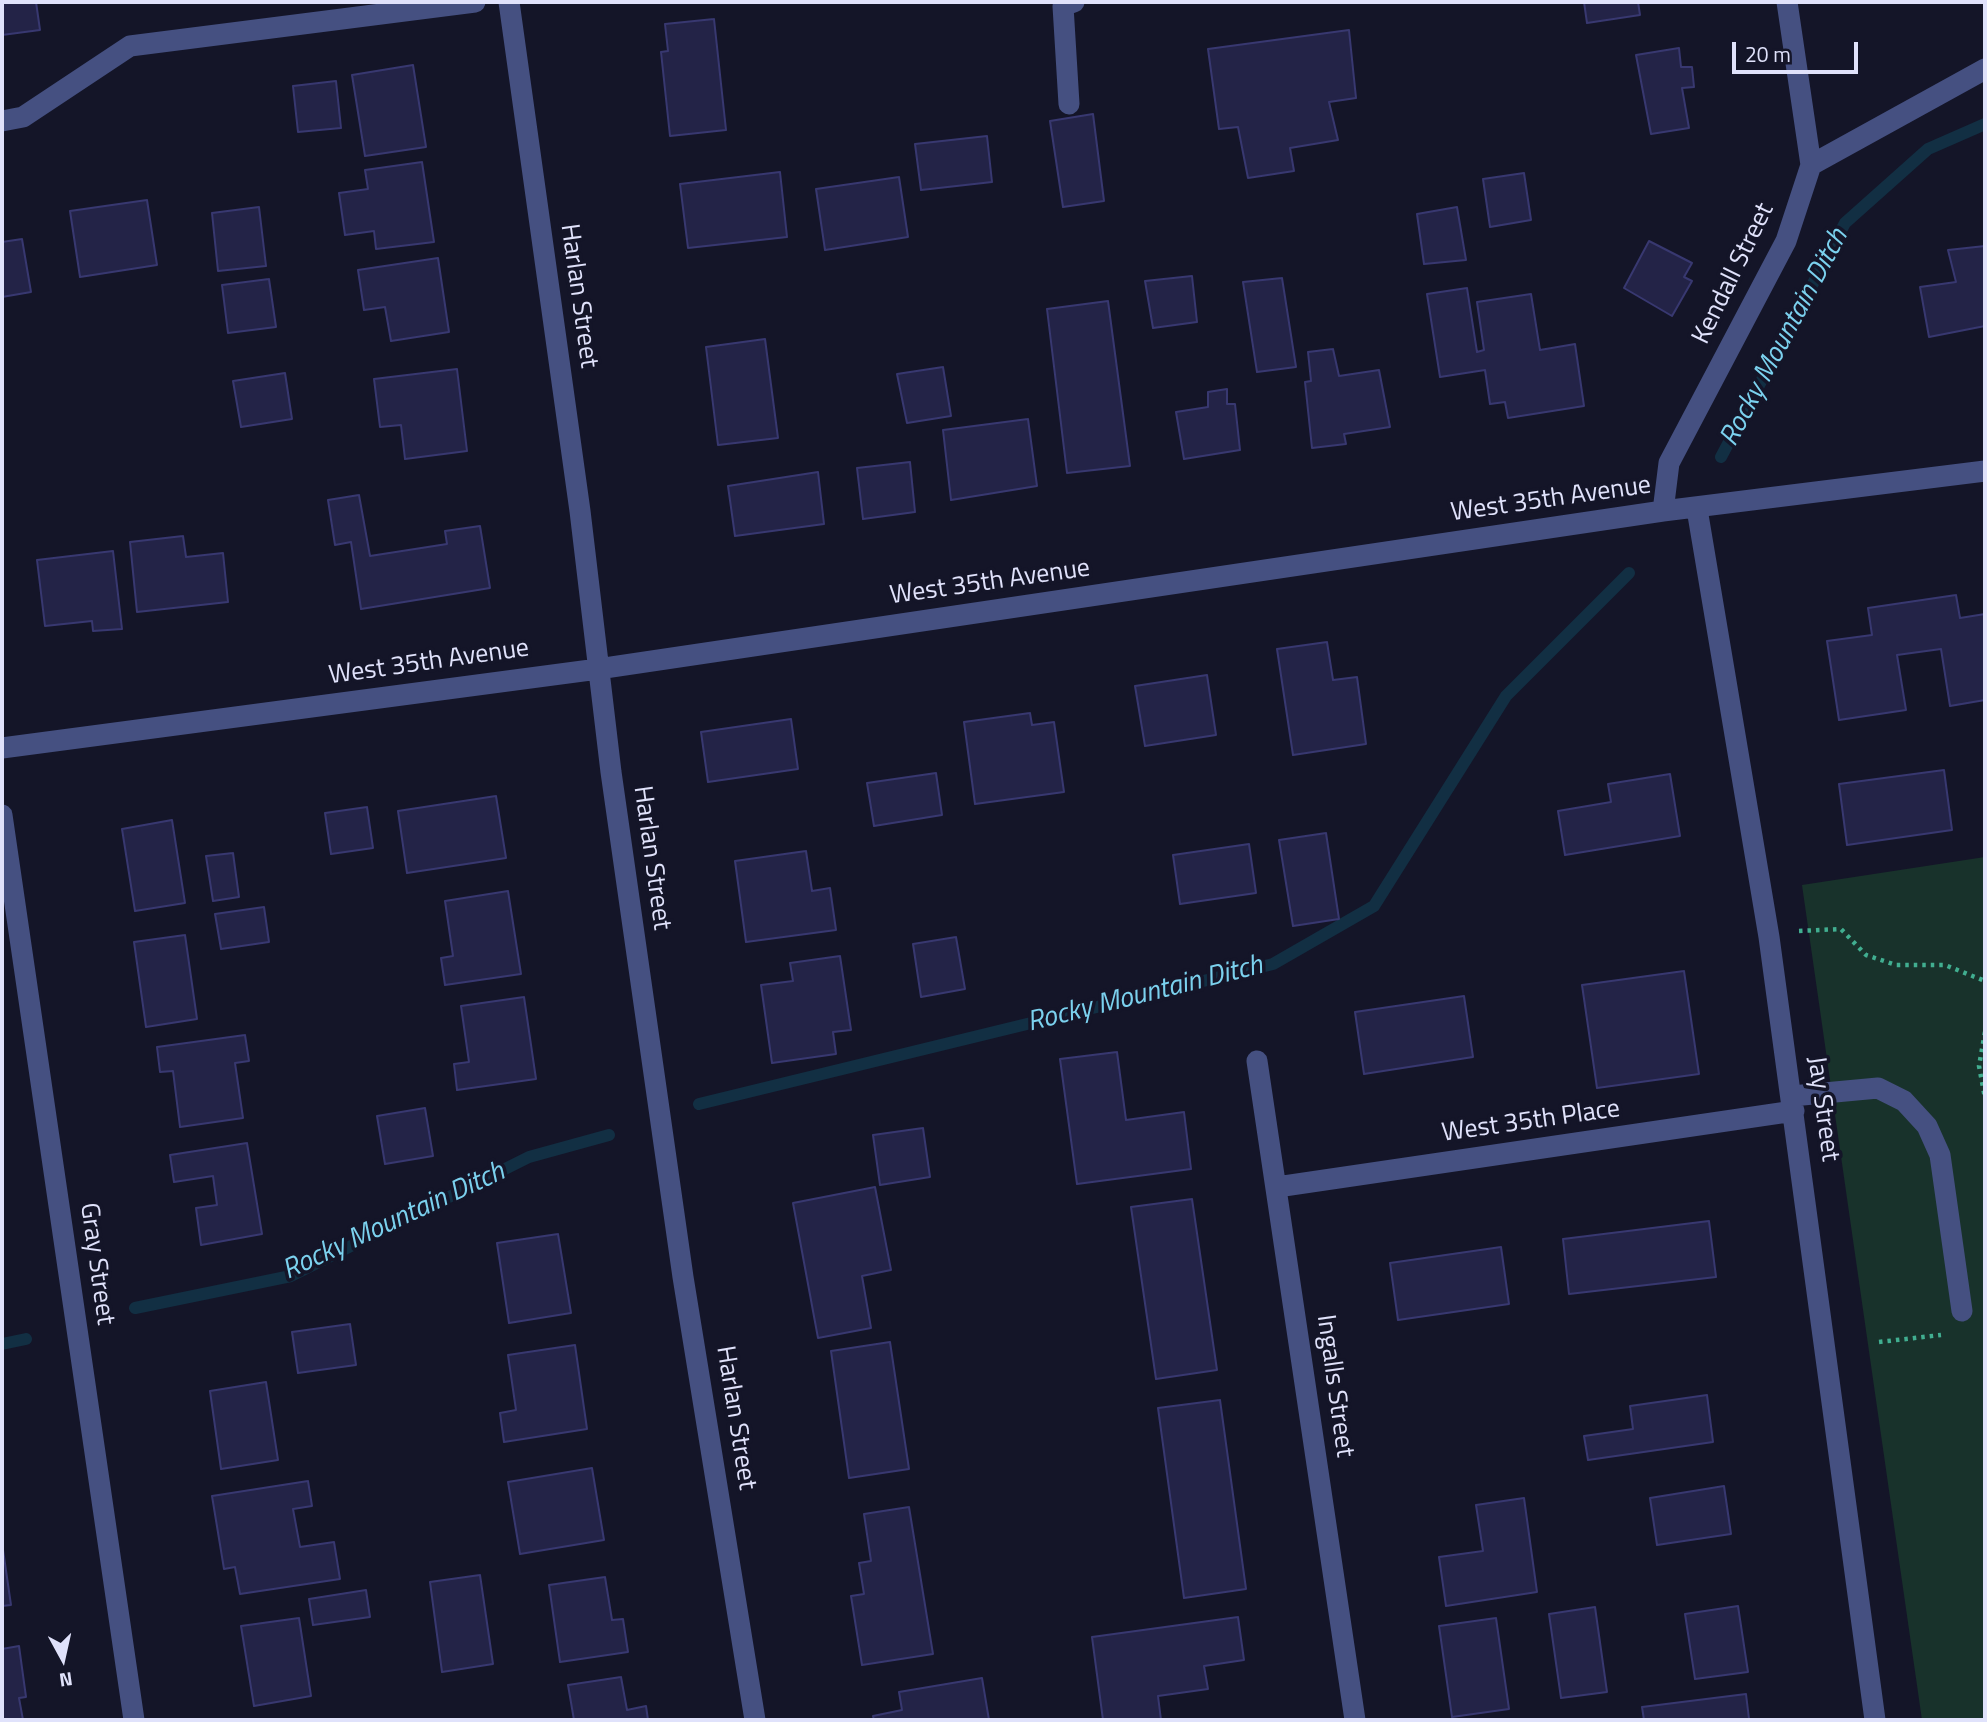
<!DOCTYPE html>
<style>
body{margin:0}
#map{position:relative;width:1987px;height:1722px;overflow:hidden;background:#141528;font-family:"Titillium Web",sans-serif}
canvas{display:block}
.frame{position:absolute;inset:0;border:4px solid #e0e2fb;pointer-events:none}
.north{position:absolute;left:28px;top:1624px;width:70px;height:70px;-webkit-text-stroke:5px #141528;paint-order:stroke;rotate:172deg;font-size:19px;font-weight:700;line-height:28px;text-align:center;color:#e0e2fb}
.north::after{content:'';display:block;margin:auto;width:24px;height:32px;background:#e0e2fb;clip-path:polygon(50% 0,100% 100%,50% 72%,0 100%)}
.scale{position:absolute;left:1732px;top:42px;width:126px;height:32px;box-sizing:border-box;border:4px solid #e0e2fb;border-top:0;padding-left:9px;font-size:21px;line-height:24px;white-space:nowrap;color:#e0e2fb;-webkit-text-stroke:5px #141528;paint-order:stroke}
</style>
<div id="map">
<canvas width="1987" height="1722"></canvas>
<div class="frame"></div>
<div class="north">N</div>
<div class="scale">20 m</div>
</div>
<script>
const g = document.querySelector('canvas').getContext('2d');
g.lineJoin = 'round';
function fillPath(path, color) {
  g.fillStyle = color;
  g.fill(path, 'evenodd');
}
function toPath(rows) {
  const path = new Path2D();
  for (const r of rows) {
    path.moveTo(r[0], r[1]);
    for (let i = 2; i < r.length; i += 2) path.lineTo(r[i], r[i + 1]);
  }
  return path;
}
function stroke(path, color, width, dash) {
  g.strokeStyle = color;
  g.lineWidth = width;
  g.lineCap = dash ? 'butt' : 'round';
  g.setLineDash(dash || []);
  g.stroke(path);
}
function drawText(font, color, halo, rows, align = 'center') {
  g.font = font + ' "Titillium Web",sans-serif';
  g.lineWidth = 7;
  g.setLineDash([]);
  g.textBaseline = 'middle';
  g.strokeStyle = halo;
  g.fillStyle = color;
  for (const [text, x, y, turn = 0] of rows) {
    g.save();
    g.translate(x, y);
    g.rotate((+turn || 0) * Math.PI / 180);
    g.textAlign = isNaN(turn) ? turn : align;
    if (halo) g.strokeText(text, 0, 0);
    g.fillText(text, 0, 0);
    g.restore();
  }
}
const green = toPath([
 [1985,857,1985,1720,1922,1720,1802,885]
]);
const stream = toPath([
 [1721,457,1845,223,1928,149,1985,124],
 [699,1104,1273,964,1374,906,1506,696,1629,573],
 [135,1308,291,1276,529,1157,609,1135],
 [2,1344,26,1339]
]);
const building = toPath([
 [2,2,36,2,40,30,2,35,2,2],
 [1584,2,1638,2,1640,15,1587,23,1584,2],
 [714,19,726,130,670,136,661,52,668,51,665,24,714,19],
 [1349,30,1356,98,1329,102,1338,140,1290,148,1294,171,1248,178,1238,127,1219,129,1208,49,1349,30],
 [1679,48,1681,67,1692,67,1694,87,1682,88,1689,128,1651,134,1636,55,1679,48],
 [413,65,426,147,365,156,352,75,413,65],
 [336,81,341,128,298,132,293,86,336,81],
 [1093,114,1104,201,1063,207,1050,121,1093,114],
 [987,136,992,182,921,190,915,144,987,136],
 [422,162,434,242,376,249,374,231,345,235,339,193,368,189,365,170,422,162],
 [780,172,787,237,688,248,680,184,780,172],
 [1524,173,1531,220,1490,227,1483,179,1524,173],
 [899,177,908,237,825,250,816,189,899,177],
 [147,200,157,265,80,277,70,211,147,200],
 [259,207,266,266,218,271,212,213,259,207],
 [1457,207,1466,260,1424,264,1417,214,1457,207],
 [22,239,31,292,2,297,2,242,22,239],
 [1649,241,1692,263,1684,277,1692,281,1672,316,1624,288,1649,241],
 [1985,246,1985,326,1929,337,1920,287,1956,282,1948,250,1985,246],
 [438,258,449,332,391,341,385,307,364,310,358,270,438,258],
 [1192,276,1197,322,1153,328,1145,281,1192,276],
 [1282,278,1296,367,1257,372,1243,282,1282,278],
 [269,279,276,327,228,333,222,285,269,279],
 [1467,288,1477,352,1484,350,1477,302,1531,294,1540,350,1575,344,1584,406,1508,418,1505,402,1490,404,1485,370,1440,377,1427,294,1467,288],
 [1108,301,1130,466,1067,473,1047,309,1108,301],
 [765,339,778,438,718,445,706,347,765,339],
 [1333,349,1339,376,1379,370,1390,427,1344,434,1346,444,1312,448,1305,382,1311,381,1308,352,1333,349],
 [943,367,951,416,907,423,897,374,943,367],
 [457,369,467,451,405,459,401,425,380,427,374,379,457,369],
 [285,373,292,419,241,427,233,381,285,373],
 [1227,389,1227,404,1235,404,1240,450,1184,459,1176,412,1208,407,1208,392,1227,389],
 [1028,419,1037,486,951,500,943,430,1028,419],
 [910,462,915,512,863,519,857,468,910,462],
 [818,472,824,524,735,536,728,486,818,472],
 [359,495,370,556,447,544,445,531,480,526,490,588,361,609,351,542,335,545,328,500,359,495],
 [183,536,186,557,223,553,228,602,137,612,130,542,183,536],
 [113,551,122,629,93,631,92,621,45,626,37,560,113,551],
 [1956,595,1960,618,1985,614,1985,700,1950,706,1941,649,1897,655,1906,710,1839,720,1827,641,1872,635,1868,608,1956,595],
 [1327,642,1333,680,1357,677,1366,744,1293,755,1277,649,1327,642],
 [1207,675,1216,735,1145,746,1135,686,1207,675],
 [1030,713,1032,725,1054,722,1064,792,975,804,964,722,1030,713],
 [791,719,798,769,708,782,701,732,791,719],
 [1944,770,1952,830,1847,845,1839,784,1944,770],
 [936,773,942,815,874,826,867,783,936,773],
 [1670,774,1680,836,1565,855,1558,811,1611,802,1608,784,1670,774],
 [496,796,506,858,407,873,398,811,496,796],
 [367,807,373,848,331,854,325,813,367,807],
 [172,820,185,903,135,911,122,829,172,820],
 [1326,833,1339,919,1293,926,1279,840,1326,833],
 [1249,844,1256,893,1180,904,1173,855,1249,844],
 [806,851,812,891,830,888,836,930,746,942,735,861,806,851],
 [233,853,239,897,213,901,206,856,233,853],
 [508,891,521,974,445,985,441,958,453,956,445,901,508,891],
 [264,907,269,942,221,949,215,914,264,907],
 [185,935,197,1019,146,1027,134,942,185,935],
 [956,937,965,989,921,997,913,944,956,937],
 [840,956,851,1030,833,1032,836,1054,772,1063,761,985,793,981,790,963,840,956],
 [1684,971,1699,1074,1597,1088,1582,985,1684,971],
 [1464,996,1473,1057,1364,1074,1355,1012,1464,996],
 [524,997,536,1079,457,1090,454,1064,469,1062,461,1006,524,997],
 [245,1035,249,1061,235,1063,243,1118,180,1127,173,1071,160,1072,157,1047,245,1035],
 [1117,1052,1126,1120,1184,1112,1191,1169,1077,1184,1060,1059,1117,1052],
 [425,1108,433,1156,385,1164,377,1116,425,1108],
 [923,1128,930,1177,880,1185,873,1135,923,1128],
 [247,1143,262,1234,201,1245,196,1208,217,1205,213,1176,174,1182,170,1155,247,1143],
 [875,1187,891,1270,862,1276,871,1328,818,1338,793,1203,875,1187],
 [1192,1199,1217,1370,1156,1379,1131,1207,1192,1199],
 [1709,1221,1716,1277,1569,1294,1563,1239,1709,1221],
 [558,1234,571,1313,509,1323,497,1243,558,1234],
 [1501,1247,1509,1304,1398,1320,1390,1263,1501,1247],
 [350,1324,356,1365,298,1373,292,1332,350,1324],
 [890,1342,909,1469,849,1478,831,1351,890,1342],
 [575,1345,587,1429,504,1442,500,1413,516,1410,508,1355,575,1345],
 [266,1382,278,1460,221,1469,210,1391,266,1382],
 [1707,1395,1713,1442,1588,1460,1584,1436,1633,1429,1630,1406,1707,1395],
 [1220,1400,1246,1589,1184,1598,1158,1408,1220,1400],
 [592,1468,604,1540,520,1554,508,1482,592,1468],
 [308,1481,312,1506,293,1509,300,1547,334,1542,340,1579,240,1594,235,1567,224,1569,212,1496,308,1481],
 [1724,1486,1731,1534,1657,1545,1650,1498,1724,1486],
 [1524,1498,1537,1592,1446,1606,1439,1557,1483,1551,1476,1505,1524,1498],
 [909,1507,933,1654,862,1665,851,1596,864,1594,859,1563,871,1561,864,1514,909,1507],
 [2,1543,11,1605,2,1606,2,1543],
 [480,1575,493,1664,442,1672,430,1582,480,1575],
 [605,1577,612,1620,623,1619,628,1652,560,1662,549,1585,605,1577],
 [366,1590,370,1617,313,1625,309,1599,366,1590],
 [1738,1606,1748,1672,1695,1679,1685,1614,1738,1606],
 [1595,1607,1607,1692,1561,1698,1549,1614,1595,1607],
 [1238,1617,1244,1660,1204,1666,1208,1689,1158,1696,1161,1720,1103,1720,1092,1637,1238,1617],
 [299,1618,311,1696,254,1706,241,1626,299,1618],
 [1496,1618,1509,1709,1452,1717,1439,1626,1496,1618],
 [19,1646,26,1697,19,1698,23,1720,2,1720,2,1649,19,1646],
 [621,1677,627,1710,646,1706,648,1720,574,1720,568,1685,621,1677],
 [982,1678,989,1720,874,1720,873,1716,902,1710,899,1692,982,1678],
 [1746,1694,1749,1719,1644,1720,1642,1707,1746,1694]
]);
const path = toPath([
 [1799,931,1841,929,1866,955,1896,965,1945,965,1985,981],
 [1985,1032,1979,1066,1985,1098],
 [1879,1342,1941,1335]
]);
const minor = toPath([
 [509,2,580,511,611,772,683,1277,755,1720],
 [1787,2,1811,165],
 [1069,104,1063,6,1074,2],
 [2,121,23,117,130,46,475,2],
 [1697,509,1769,937,1875,1720],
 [1663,511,1669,463,1786,241,1811,165,1985,69],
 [2,748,598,669,1663,511,1985,471],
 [2,815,134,1720],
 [1257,1061,1355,1720],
 [1792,1096,1878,1088,1904,1101,1927,1126,1940,1155,1962,1311],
 [1277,1187,1794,1111]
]);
const streetNames = [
 ["Kendall Street",1734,274,-64],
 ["Harlan Street",578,296,82],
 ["West 35th Avenue",1551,500,-8],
 ["West 35th Avenue",990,583,-8],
 ["West 35th Avenue",429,663,-8],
 ["Harlan Street",651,858,82],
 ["Jay Street",1822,1109,82],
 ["West 35th Place",1531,1122,-8],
 ["Gray Street",96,1264,82],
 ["Ingalls Street",1334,1386,82],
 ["Harlan Street",735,1418,81]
];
const waterNames = [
 ["Rocky Mountain Ditch",1785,338,-62],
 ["Rocky Mountain Ditch",1145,995,-14],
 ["Rocky Mountain Ditch",394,1222,-25]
];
fillPath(green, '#18322b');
stroke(stream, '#122f43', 12);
fillPath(building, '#232347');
stroke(building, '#383870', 2);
stroke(path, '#41ae90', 4.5, [3.5, 5]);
stroke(minor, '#455081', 21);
drawText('26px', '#e0e2fb', '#141528', streetNames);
drawText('italic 28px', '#7bd1ee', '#141528', waterNames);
</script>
